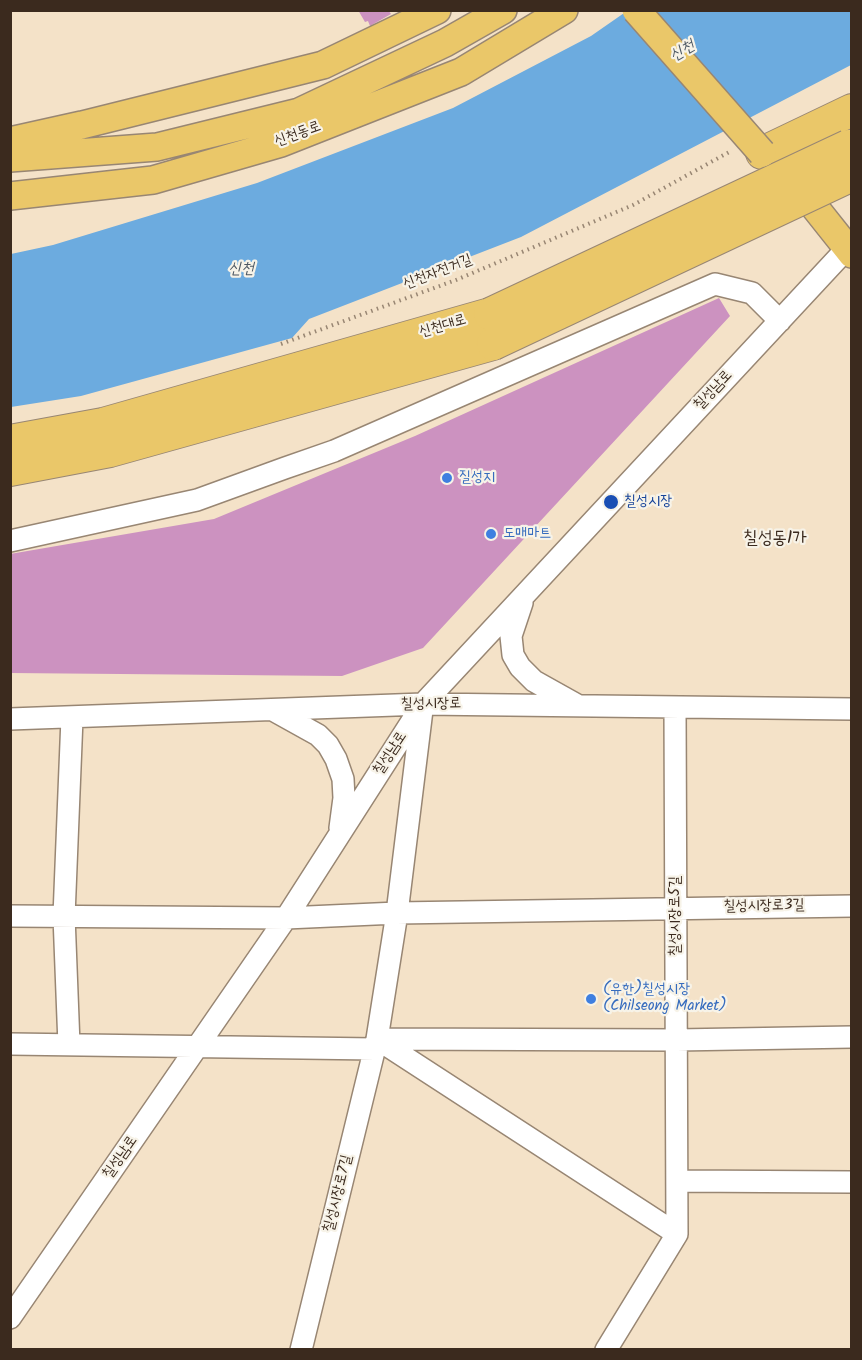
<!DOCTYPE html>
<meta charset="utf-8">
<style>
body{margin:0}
#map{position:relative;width:862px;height:1360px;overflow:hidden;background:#f4e2c8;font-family:Kalam,sans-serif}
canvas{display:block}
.frame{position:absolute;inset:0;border:12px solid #3b2a1e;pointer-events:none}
</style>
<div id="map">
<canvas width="862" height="1360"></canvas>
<div class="frame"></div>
</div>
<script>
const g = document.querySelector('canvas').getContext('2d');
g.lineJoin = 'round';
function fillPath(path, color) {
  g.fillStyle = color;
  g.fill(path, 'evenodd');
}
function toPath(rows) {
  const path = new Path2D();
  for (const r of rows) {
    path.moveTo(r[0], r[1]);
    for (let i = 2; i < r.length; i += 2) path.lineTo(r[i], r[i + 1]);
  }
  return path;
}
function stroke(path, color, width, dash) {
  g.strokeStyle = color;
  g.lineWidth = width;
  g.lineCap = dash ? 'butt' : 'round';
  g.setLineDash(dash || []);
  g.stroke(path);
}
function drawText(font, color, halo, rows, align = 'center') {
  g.font = font + ' Kalam,"Poor Story",sans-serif';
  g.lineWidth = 4.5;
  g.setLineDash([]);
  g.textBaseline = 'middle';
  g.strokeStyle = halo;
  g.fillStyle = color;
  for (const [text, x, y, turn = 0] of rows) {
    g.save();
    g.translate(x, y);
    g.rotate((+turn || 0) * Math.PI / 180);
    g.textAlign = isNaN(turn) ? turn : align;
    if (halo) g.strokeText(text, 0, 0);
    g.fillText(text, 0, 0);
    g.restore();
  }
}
const water = toPath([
 [627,11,851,11,851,65,521,237,309,319,292,338,81,396,11,407,11,254,53,245,257,183,453,108,591,36]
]);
const building = toPath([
 [358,10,388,10,391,14,370,26,368,21,365,22],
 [719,298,730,316,423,648,342,676,10,673,10,554,214,519,415,436]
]);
const path = toPath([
 [281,344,456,280,633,205,731,151]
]);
const minor = toPath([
 [10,541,197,500,285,468,334,451,715,284,752,293,780,321],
 [522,603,511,636,513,655,520,667,534,681,577,705],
 [273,710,318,735,328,745,336,759,343,779,344,798,340,828],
 [10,719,423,704,852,709],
 [10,916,286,918,397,913,852,906],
 [377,1039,677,1040,852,1037],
 [377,1039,677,1234],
 [10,1044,375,1049],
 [69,1045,64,916,72,718],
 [677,1181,852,1182],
 [10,1318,286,918,423,704,852,243],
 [301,1350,377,1039,397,913,422,710],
 [606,1350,677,1234,675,707]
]);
const major = toPath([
 [10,141,82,125,323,65,437,10],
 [10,158,157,147,299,112,445,43,503,10],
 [790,182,813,205,852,254],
 [10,196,153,180,281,143,461,72,564,10]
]);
const highway = toPath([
 [762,153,852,110],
 [10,441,103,424,490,314],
 [10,470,110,451,493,344]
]);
const majorBridge = toPath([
 [636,10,762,153]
]);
const highwayBridge = toPath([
 [490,314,848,146],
 [493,344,852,175]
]);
const markers = [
 [447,478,6,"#3f7fe0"],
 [611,502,8,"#1a4fb4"],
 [491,534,6,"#3f7fe0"],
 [591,999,6,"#3f7fe0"]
];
const streetNames = [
 ["신천동로",298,135,-20],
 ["신천자전거길",438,273,-21],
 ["신천대로",443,327,-16],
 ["칠성남로",714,391,-47],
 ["칠성시장로",431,705,-1],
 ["칠성남로",391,754,-57],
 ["칠성시장로3길",764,907,-1],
 ["칠성시장로5길",676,916,-90],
 ["칠성남로",121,1158,-55],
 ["칠성시장로7길",339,1194,-76]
];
const shopNames = [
 ["질성지",459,478],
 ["도매마트",503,534],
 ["(유한)칠성시장",603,990],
 ["(Chilseong Market)",603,1007]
];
const transitNames = [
 ["칠성시장",624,502]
];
const waterNames = [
 ["신천",683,52,-30],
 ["신천",241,270]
];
const quarterNames = [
 ["칠성동1가",775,540]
];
fillPath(water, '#6cabdf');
fillPath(building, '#cc92c0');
stroke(minor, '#988673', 24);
stroke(major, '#988673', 30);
stroke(highway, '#988673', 34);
stroke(path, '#988673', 4, [1.5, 4.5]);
stroke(minor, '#fff', 21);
stroke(major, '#eac769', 27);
stroke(highway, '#eac769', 32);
stroke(majorBridge, '#988673', 30, []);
stroke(highwayBridge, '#988673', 34, []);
stroke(majorBridge, '#eac769', 27);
stroke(highwayBridge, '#eac769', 32);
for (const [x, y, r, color] of markers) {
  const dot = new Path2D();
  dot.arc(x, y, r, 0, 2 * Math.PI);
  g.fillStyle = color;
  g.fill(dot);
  stroke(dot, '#f7f3e8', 2);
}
drawText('15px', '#3b2a1e', '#f7f3e8', streetNames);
drawText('15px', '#366cbe', '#f7f3e8', shopNames, 'left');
drawText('15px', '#164399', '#f7f3e8', transitNames, 'left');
drawText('italic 16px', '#4c5762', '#f7f3e8', waterNames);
drawText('18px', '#3b2a1e', '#f7f3e8', quarterNames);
</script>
